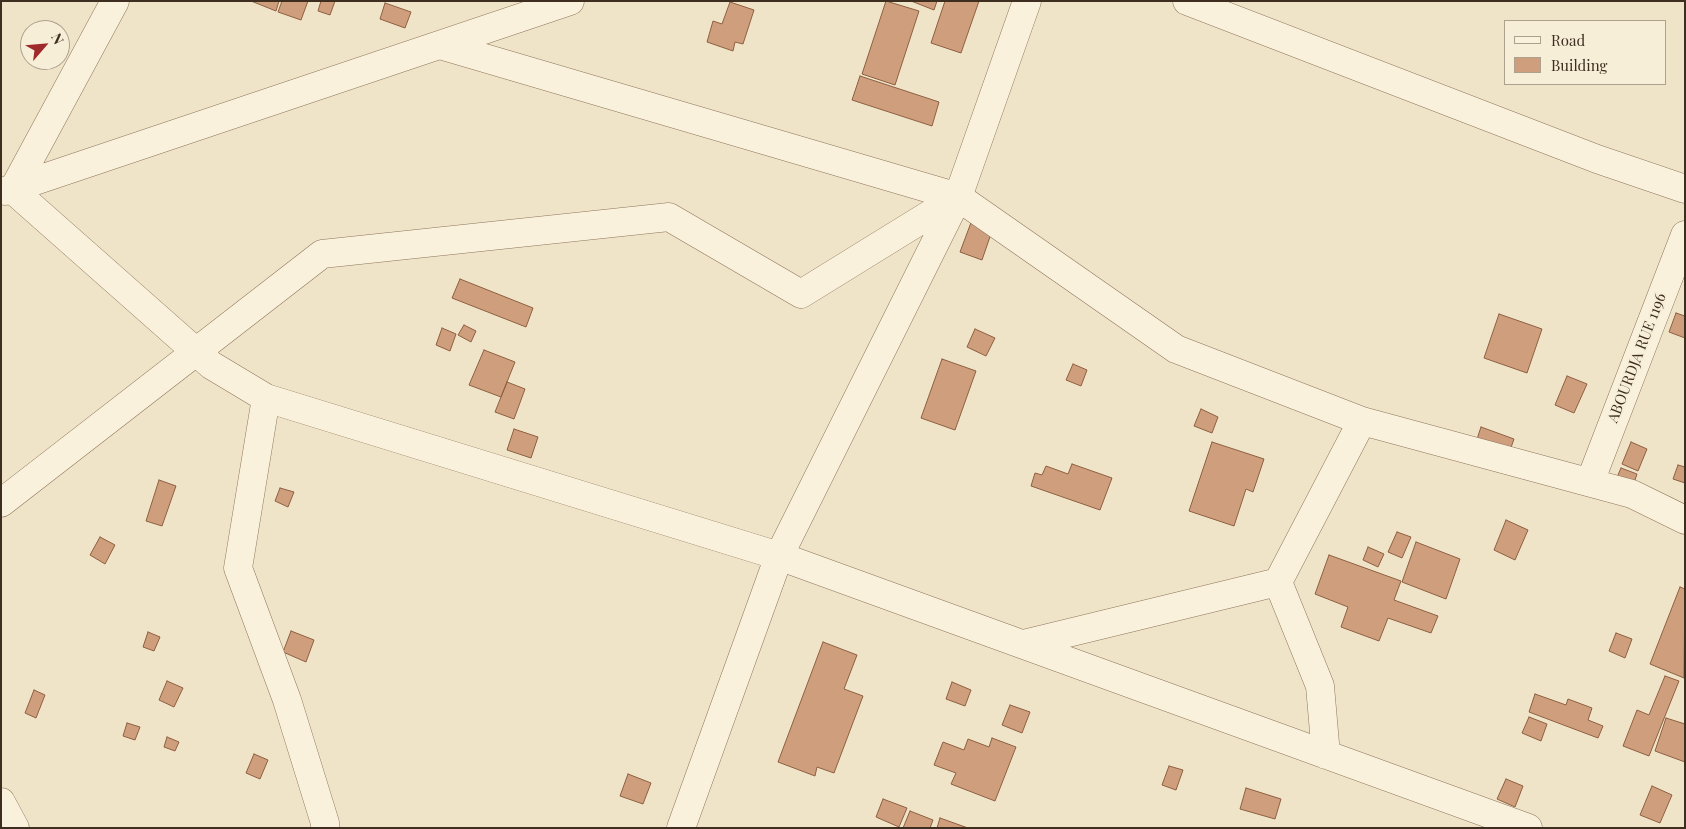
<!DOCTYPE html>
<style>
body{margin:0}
#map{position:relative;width:1686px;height:829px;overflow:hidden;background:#f0e4c8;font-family:"Playfair Display",serif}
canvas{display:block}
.frame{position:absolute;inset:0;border:2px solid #3d2e20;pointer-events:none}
.legend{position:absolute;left:1504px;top:20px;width:162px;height:65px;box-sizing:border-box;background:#f7eed8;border:1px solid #ada18e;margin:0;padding:6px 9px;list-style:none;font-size:15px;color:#3d2e20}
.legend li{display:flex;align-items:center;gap:10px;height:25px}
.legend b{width:25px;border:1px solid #ada18e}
.north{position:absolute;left:20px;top:20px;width:50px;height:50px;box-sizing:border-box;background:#f7eed8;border:1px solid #ada18e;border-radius:50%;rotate:63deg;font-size:14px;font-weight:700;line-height:20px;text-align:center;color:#3d2e20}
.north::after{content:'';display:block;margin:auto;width:18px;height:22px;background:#9e2a2b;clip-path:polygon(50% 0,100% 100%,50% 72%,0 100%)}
</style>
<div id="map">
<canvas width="1686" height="829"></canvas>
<div class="frame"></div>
<ul class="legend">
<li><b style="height:6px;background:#faf1dc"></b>Road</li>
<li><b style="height:14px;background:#cf9f7d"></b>Building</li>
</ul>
<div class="north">N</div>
</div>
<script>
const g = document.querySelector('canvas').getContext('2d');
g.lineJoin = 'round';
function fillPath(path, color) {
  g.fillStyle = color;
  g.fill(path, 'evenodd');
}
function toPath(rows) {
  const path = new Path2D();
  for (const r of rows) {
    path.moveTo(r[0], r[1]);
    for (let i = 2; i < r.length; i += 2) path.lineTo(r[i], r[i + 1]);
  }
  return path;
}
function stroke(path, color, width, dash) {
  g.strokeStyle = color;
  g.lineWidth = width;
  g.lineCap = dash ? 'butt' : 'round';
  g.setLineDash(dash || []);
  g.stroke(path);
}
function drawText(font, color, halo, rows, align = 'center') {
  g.font = font + ' "Playfair Display",serif';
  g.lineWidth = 4;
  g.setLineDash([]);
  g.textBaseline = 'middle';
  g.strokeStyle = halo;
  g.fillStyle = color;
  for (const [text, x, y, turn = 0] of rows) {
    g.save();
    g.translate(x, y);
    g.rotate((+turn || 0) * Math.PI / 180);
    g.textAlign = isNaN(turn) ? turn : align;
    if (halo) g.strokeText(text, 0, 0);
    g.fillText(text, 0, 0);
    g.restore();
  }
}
const building = toPath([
 [251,1,279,1,276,11,251,1],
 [282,1,308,1,301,20,278,12,282,1],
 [321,1,335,1,330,15,318,11,321,1],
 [886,1,919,11,895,85,862,74,886,1],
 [911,1,937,1,934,10,911,1],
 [945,1,979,1,961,53,931,43,945,1],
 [730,2,754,10,743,44,735,42,733,51,707,42,713,21,722,24,730,2],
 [385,3,411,12,405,28,380,19,385,3],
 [860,76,939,102,932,126,852,100,860,76],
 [972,220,993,228,982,260,960,252,972,220],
 [460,279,533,308,526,327,452,298,460,279],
 [1676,313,1685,316,1685,338,1669,332,1676,313],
 [1499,314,1542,329,1527,373,1484,358,1499,314],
 [464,325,476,331,471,342,458,335,464,325],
 [442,328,456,334,450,351,436,345,442,328],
 [975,329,995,338,986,356,967,347,975,329],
 [484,350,515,362,501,397,469,385,484,350],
 [942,359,976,371,955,430,921,418,942,359],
 [1073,364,1087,370,1081,386,1066,380,1073,364],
 [1567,376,1587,384,1574,413,1555,405,1567,376],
 [507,382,525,389,514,419,495,412,507,382],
 [1201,409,1218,417,1212,433,1194,426,1201,409],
 [1481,427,1514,439,1508,456,1475,445,1481,427],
 [514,429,538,437,531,458,507,450,514,429],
 [1212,442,1264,459,1253,492,1246,489,1234,526,1189,511,1212,442],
 [1631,442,1647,449,1638,471,1622,464,1631,442],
 [1072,464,1112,478,1100,510,1031,486,1035,473,1042,475,1046,466,1068,474,1072,464],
 [1678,465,1685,467,1685,483,1673,479,1678,465],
 [1621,468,1637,474,1632,489,1615,482,1621,468],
 [159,480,176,486,162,526,146,521,159,480],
 [280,488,294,492,288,507,275,501,280,488],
 [1506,520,1528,530,1515,560,1494,550,1506,520],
 [1397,532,1411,537,1402,558,1388,552,1397,532],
 [100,537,115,545,105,564,90,555,100,537],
 [1416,542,1460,559,1446,599,1402,582,1416,542],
 [1368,547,1384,554,1378,567,1363,560,1368,547],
 [1329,555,1401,581,1394,600,1438,616,1431,633,1388,618,1379,641,1341,627,1348,607,1315,594,1329,555],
 [1680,587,1685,589,1684,678,1650,664,1680,587],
 [291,631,314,640,306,662,283,652,291,631],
 [148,632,160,637,154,651,143,647,148,632],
 [1616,633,1632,639,1625,658,1609,651,1616,633],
 [823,642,857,655,844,689,863,696,834,773,817,767,815,776,778,762,823,642],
 [1665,676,1679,681,1649,756,1623,746,1637,710,1649,715,1665,676],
 [167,681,183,688,174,707,159,700,167,681],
 [952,682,971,690,965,706,946,699,952,682],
 [34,690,45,695,36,718,25,713,34,690],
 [1535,694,1566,705,1568,699,1592,708,1588,720,1603,726,1598,738,1529,712,1535,694],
 [1010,705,1030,712,1022,733,1002,725,1010,705],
 [1529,717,1547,724,1541,741,1522,733,1529,717],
 [1666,718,1685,724,1685,762,1655,751,1666,718],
 [127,723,140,727,135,740,123,736,127,723],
 [167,737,179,742,175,751,164,747,167,737],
 [992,738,1016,747,995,801,951,784,956,773,934,765,943,742,964,750,968,739,989,747,992,738],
 [254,754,268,760,260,779,246,773,254,754],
 [1169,766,1183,770,1176,790,1162,785,1169,766],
 [628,774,651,783,643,804,620,796,628,774],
 [1506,779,1523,786,1515,807,1497,799,1506,779],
 [1652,786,1672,795,1660,823,1640,815,1652,786],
 [1246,788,1281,799,1275,819,1240,809,1246,788],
 [883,799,907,808,899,827,876,817,883,799],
 [910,811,933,820,930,828,903,828,910,811],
 [940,818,968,828,937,828,940,818]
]);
const minor = toPath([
 [115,1,13,190,211,365,266,398,779,556,1528,828],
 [1187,1,1597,159,1685,189],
 [440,45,958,197,1176,349,1362,421,1632,494,1685,520],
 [5,191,570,1],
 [266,398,238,568,287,700,325,823,325,828],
 [1590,482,1685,235],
 [1,503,322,254,669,217,801,294,958,197,1027,1],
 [1278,582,1320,686,1326,755],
 [1023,644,1278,582,1362,421],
 [1,802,15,828],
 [681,828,779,556,958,197]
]);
const streetNames = [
 ["ABOURDJA RUE 1196",1637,358,-69]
];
fillPath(building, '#cf9f7d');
stroke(building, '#8d5f41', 1);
stroke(minor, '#8d765c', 29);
stroke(minor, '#faf1dc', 28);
drawText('15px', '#3d2e20', '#f7eed8', streetNames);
</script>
